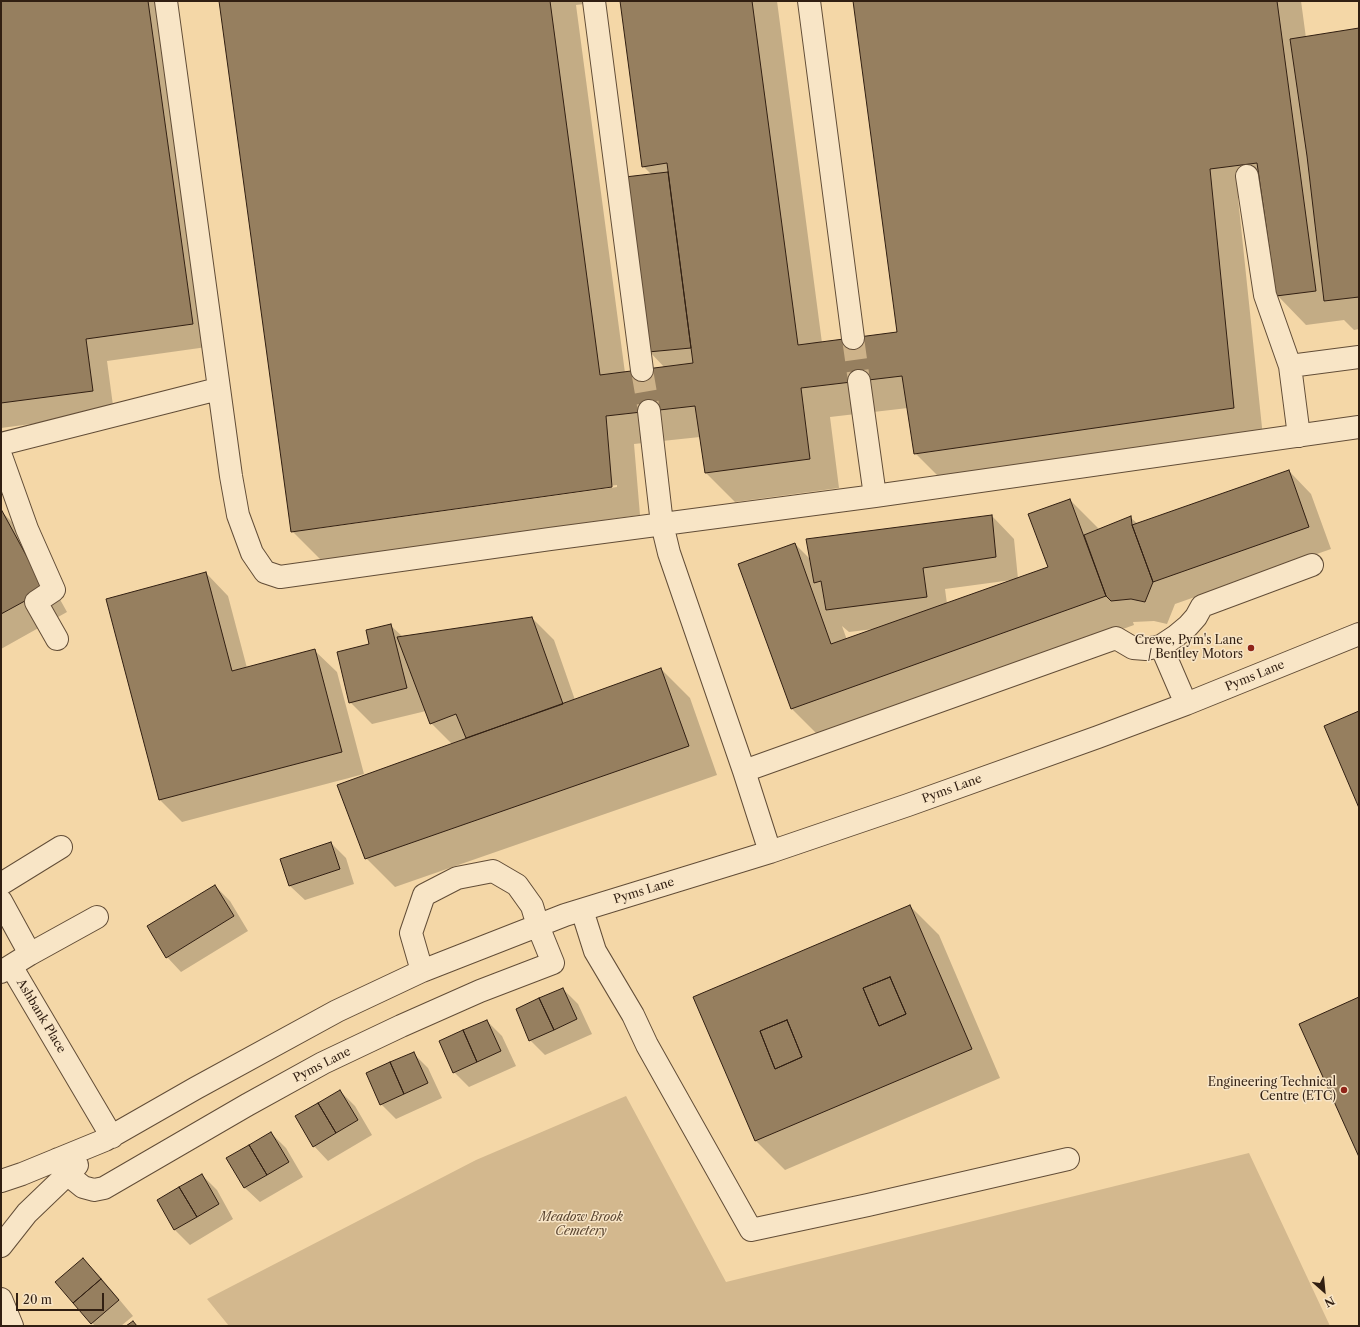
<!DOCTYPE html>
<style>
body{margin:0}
#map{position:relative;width:1360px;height:1327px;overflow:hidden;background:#f4d7a7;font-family:"Libre Caslon Text",serif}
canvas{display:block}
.frame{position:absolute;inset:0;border:2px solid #311f12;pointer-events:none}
.north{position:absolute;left:1304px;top:1271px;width:40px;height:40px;-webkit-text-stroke:3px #f8e5c6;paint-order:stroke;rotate:153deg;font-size:11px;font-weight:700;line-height:16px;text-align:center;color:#311f12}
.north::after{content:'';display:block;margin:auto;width:14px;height:18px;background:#311f12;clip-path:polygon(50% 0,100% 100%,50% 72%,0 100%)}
.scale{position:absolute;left:16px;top:1293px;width:88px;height:18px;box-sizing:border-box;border:2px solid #311f12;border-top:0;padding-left:5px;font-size:12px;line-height:14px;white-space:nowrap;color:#311f12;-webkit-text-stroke:3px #f8e5c6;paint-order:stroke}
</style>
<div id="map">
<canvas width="1360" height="1327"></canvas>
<div class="frame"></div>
<div class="north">N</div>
<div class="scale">20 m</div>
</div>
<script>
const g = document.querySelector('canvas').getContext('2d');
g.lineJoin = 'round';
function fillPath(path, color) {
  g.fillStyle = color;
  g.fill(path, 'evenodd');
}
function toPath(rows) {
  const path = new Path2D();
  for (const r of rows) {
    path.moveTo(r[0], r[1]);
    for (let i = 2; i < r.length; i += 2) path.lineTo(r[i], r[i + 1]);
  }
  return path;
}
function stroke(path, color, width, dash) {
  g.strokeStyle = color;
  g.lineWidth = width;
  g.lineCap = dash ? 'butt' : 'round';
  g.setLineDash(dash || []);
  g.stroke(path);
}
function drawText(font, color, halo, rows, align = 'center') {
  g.font = font + ' "Libre Caslon Text",serif';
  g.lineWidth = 3;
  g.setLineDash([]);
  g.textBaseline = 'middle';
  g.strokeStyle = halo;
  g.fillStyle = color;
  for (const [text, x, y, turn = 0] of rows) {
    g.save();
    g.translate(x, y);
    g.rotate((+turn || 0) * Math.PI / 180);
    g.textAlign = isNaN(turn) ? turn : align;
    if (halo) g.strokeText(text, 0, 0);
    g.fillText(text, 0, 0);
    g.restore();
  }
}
const green = toPath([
 [626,1096,726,1282,1249,1153,1330,1326,229,1326,207,1299,476,1160]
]);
const shadow = toPath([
 [1,1,167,1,214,346,107,361,114,413,1,428],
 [220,1,609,1,576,5,625,373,665,368,649,351,652,175,643,166,621,1,777,1,822,343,899,333,854,1,1301,1,1306,38,1359,29,1359,329,1354,330,1344,320,1306,325,1277,295,1263,195,1238,198,1263,437,944,482,915,453,908,408,830,417,839,488,735,502,706,473,700,437,634,444,640,515,321,560,292,531],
 [617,485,617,487,315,529,315,527],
 [1289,471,1311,494,1331,549,1175,604,1167,624,1154,621,1133,622,1134,625,821,738,792,709,739,564,795,544,811,560,992,516,1014,539,1018,579,1049,568,1070,500,1099,529,1131,518,1138,524],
 [1012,580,947,604,945,589],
 [842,626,849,632,874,629,847,640],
 [1,511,23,533,67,612,1,649],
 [206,573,228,596,247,668,314,650,337,672,364,774,182,822,160,800],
 [532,618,554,640,575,700,661,669,690,698,717,775,395,887,366,858,452,744,431,723,426,711,372,724,350,702,370,645,390,625,403,637],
 [331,843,346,858,354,884,305,900,290,886],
 [215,886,230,901,248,931,181,972,167,957],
 [910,906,939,935,1000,1078,785,1170,756,1141,695,998],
 [563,989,578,1004,592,1034,545,1055,530,1040],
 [487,1021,502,1036,516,1066,469,1087,454,1072],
 [413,1053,428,1068,442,1098,396,1119,381,1104],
 [340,1091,355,1106,372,1135,328,1161,314,1146],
 [271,1133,286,1148,303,1177,260,1202,245,1188,227,1158],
 [202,1175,217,1190,233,1219,190,1245,175,1230,158,1201],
 [83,1259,98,1274,133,1316,121,1326,95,1326,57,1282]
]);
const building = toPath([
 [1,1,148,1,193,324,86,339,93,391,1,403,1,1],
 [219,1,550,1,600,375,693,363,667,163,642,167,620,1,752,1,798,345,897,332,853,1,1277,1,1316,291,1276,296,1257,163,1210,169,1234,408,914,454,902,376,801,388,810,459,705,473,695,406,606,416,612,487,291,532,219,1],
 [1359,28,1359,297,1324,301,1307,156,1290,39,1359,28],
 [668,172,691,348,648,352,625,177,668,172],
 [1289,470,1309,527,1153,582,1132,525,1289,470],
 [1070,499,1106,596,791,709,738,564,795,543,831,644,1048,567,1028,514,1070,499],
 [1,509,45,590,1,614,1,509],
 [992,515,996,557,923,568,927,597,826,610,821,581,814,583,806,539,992,515],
 [1131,516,1132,525,1153,582,1145,602,1131,599,1111,601,1106,596,1084,535,1131,516],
 [206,572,232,671,315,649,342,752,159,800,106,599,206,572],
 [532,617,563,704,466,738,456,714,430,724,397,637,532,617],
 [391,624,407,688,349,703,337,652,369,644,366,630,391,624],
 [661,668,689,746,365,859,337,785,661,668],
 [1359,711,1359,808,1324,726,1359,711],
 [331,842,340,869,289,886,280,859,331,842],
 [215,885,234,916,166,958,147,926,215,885],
 [910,905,972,1049,755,1141,693,997,910,905],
 [890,977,906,1014,879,1026,863,988,890,977],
 [787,1020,802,1057,775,1069,760,1031,787,1020],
 [890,977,906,1014,879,1026,863,988,890,977],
 [563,988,577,1019,554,1030,539,998,563,988],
 [1359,997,1359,1157,1299,1024,1359,997],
 [539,998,554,1030,529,1041,516,1009,539,998],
 [487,1020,501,1051,477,1062,463,1030,487,1020],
 [787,1020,802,1057,775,1069,760,1031,787,1020],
 [463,1030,477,1062,453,1073,439,1041,463,1030],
 [414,1052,428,1083,404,1094,390,1062,414,1052],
 [390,1062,404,1094,380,1105,366,1073,390,1062],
 [340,1090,358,1120,336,1133,318,1103,340,1090],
 [318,1103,336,1133,313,1147,295,1116,318,1103],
 [271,1132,289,1162,267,1175,249,1145,271,1132],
 [249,1145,267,1175,244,1188,226,1158,249,1145],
 [202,1174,219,1204,197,1217,179,1187,202,1174],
 [179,1187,197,1217,174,1230,157,1200,179,1187],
 [83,1258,101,1279,73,1303,55,1282,83,1258],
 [101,1279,119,1300,91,1324,73,1303,101,1279],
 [133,1321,137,1326,126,1326,133,1321]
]);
const minorTunnel = toPath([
 [853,338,859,381],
 [642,370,649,411]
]);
const minor = toPath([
 [166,1,231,476,238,515,252,553,265,572,280,577,550,539,875,496,1359,427],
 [594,1,642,370],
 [809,1,853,338],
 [1247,176,1265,295,1290,366,1299,436],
 [1290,366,1359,357],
 [859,381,875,496],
 [649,411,662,524,669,553,744,771,770,852],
 [1,444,218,389],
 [1,456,27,529,54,590,36,602,57,639],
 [1161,646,1186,704],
 [744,771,1116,638,1133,648,1146,649,1161,646,1176,636,1188,626,1196,617,1202,606,1312,565],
 [1,884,61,847],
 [1,901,30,954,1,972],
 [582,910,595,951,633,1015,647,1045,751,1230,868,1205,1068,1159],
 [30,954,97,917],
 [11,966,112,1137],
 [58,1159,67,1174,83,1187,94,1190,104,1188,247,1105,323,1063,401,1026,480,991,553,963,538,926,532,906,517,885,493,871,457,878,424,895,411,933,422,971],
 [1,1181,22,1174,105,1140,196,1088,337,1011,422,971,565,915,770,852,908,805,1098,737,1186,704,1359,634],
 [1,1246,27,1213,77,1165],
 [1,1299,12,1326]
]);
const markers = [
 [1251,648,4,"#8f2418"],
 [1344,1090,4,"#8f2418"]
];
const poiNames = [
 ["Crewe, Pym's Lane",1243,641],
 ["/ Bentley Motors",1243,655],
 ["Engineering Technical",1336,1083],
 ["Centre (ETC)",1336,1097]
];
const streetNames = [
 ["Pyms Lane",1255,676,-22],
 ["Pyms Lane",952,789,-20],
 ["Pyms Lane",644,891,-17],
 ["Ashbank Place",41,1016,59],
 ["Pyms Lane",322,1065,-27]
];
const parkNames = [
 ["Meadow Brook",581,1218],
 ["Cemetery",581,1232]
];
fillPath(green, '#d3b88e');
fillPath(shadow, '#0003');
fillPath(building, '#967f5f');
stroke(building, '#311f12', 1);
stroke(minorTunnel, '#cdb289', 22, [22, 11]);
stroke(minor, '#624d37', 24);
stroke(minor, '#f8e5c6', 22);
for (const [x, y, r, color] of markers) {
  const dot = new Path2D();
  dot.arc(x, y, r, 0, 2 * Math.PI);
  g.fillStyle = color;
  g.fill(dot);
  stroke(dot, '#f8e5c6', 1.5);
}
drawText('12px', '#311f12', '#f8e5c6', poiNames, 'right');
drawText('12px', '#311f12', '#f8e5c6', streetNames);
drawText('italic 12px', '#5a4531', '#f8e5c6', parkNames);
</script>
